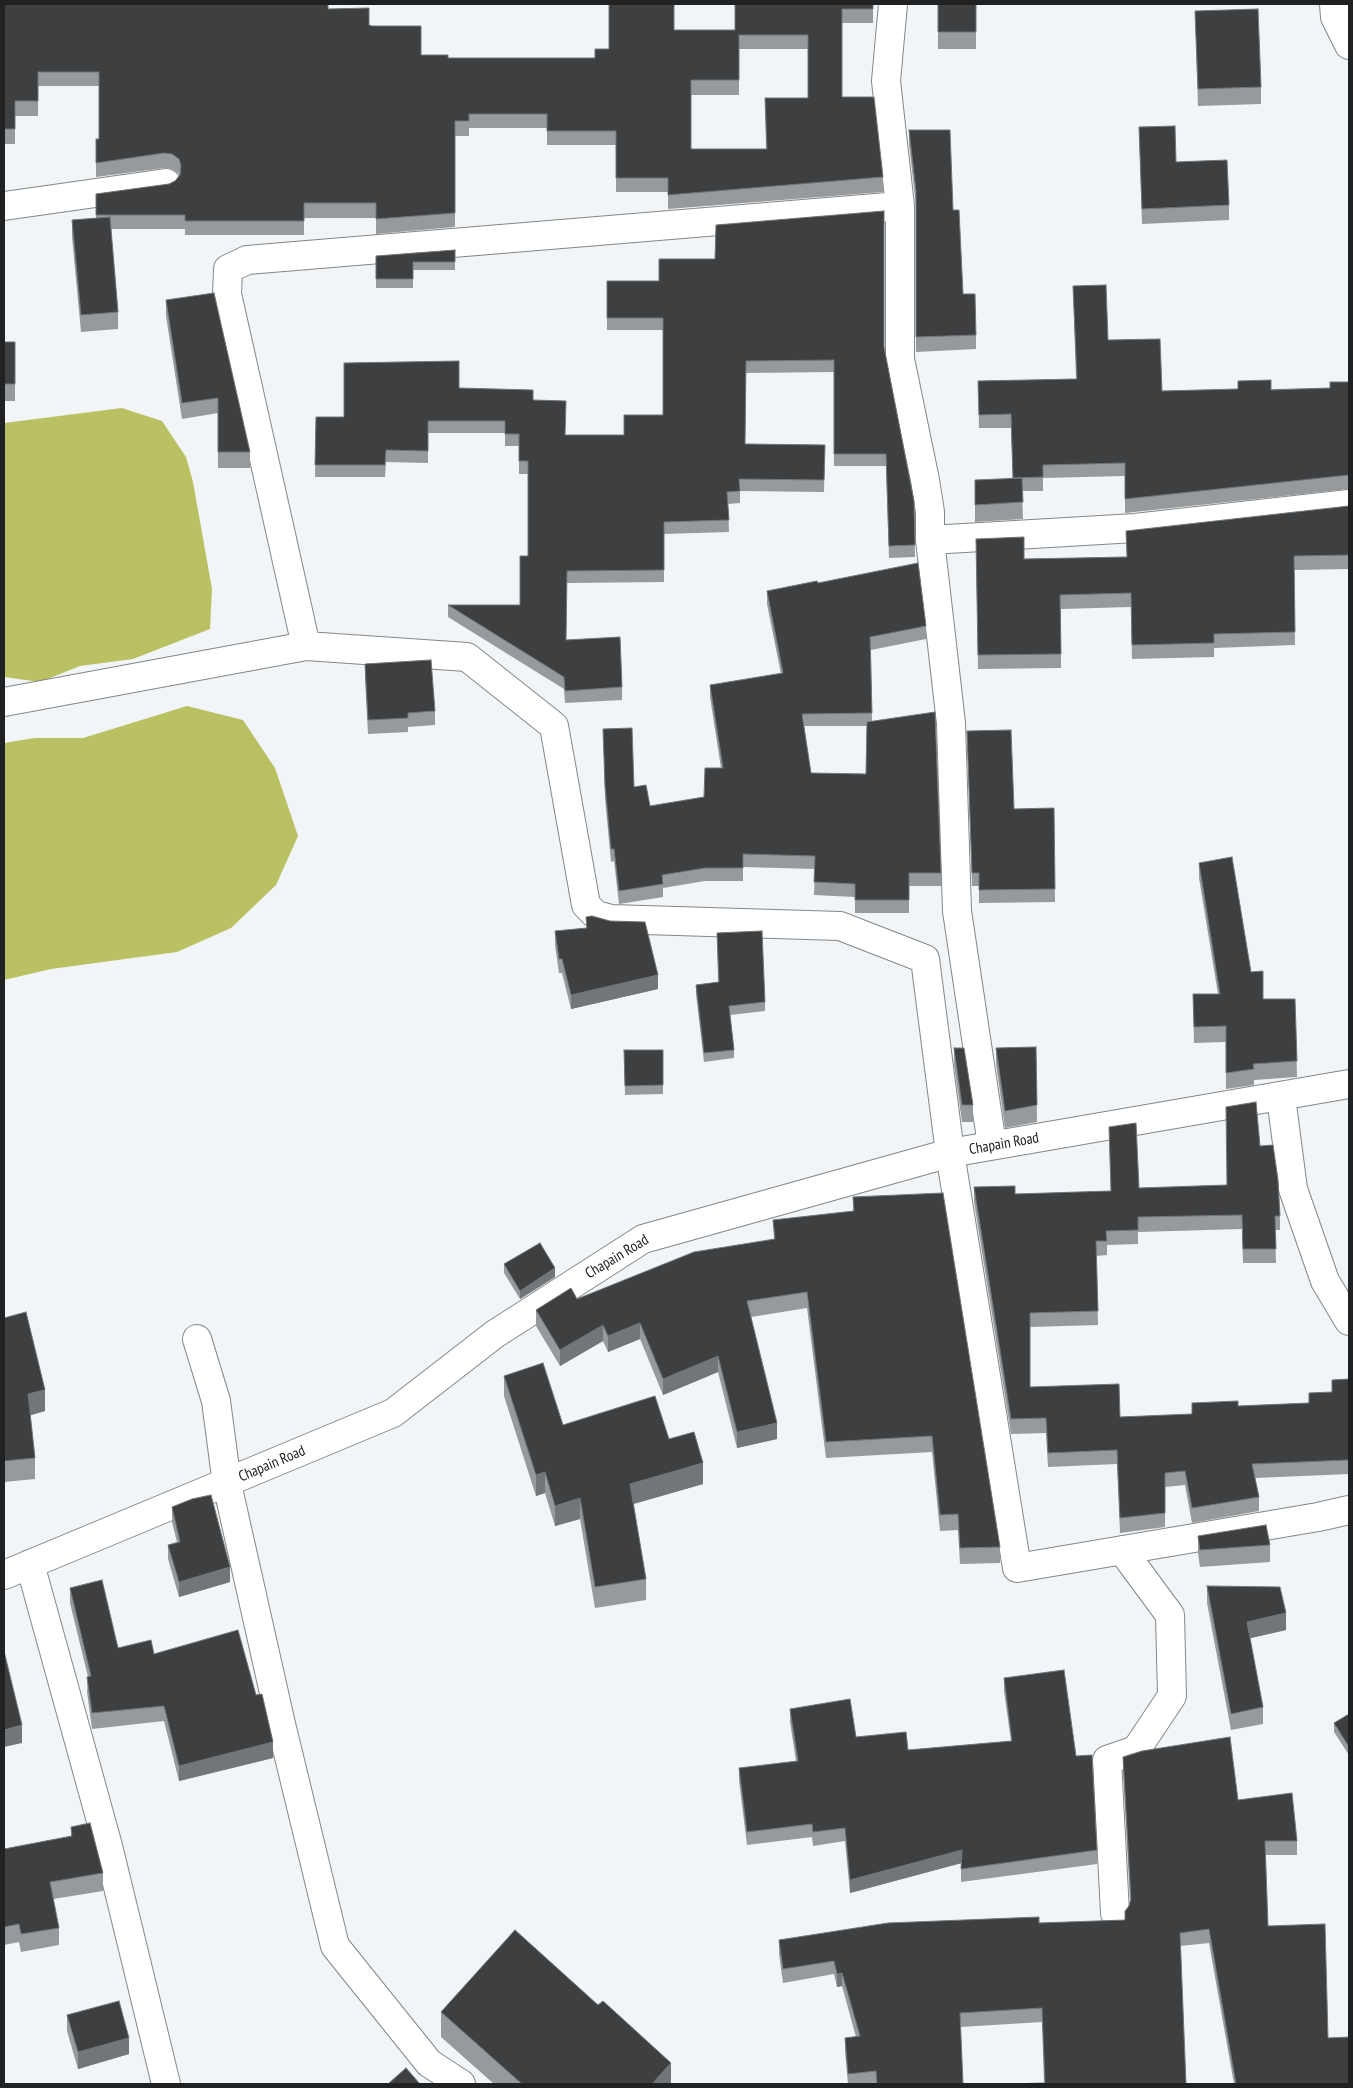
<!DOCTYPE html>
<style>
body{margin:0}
#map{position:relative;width:1353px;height:2088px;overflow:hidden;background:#f1f5f7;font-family:"PT Sans Narrow",sans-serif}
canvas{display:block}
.frame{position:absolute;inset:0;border:5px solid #202122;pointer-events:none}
</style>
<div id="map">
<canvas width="1353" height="2088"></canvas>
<div class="frame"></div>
</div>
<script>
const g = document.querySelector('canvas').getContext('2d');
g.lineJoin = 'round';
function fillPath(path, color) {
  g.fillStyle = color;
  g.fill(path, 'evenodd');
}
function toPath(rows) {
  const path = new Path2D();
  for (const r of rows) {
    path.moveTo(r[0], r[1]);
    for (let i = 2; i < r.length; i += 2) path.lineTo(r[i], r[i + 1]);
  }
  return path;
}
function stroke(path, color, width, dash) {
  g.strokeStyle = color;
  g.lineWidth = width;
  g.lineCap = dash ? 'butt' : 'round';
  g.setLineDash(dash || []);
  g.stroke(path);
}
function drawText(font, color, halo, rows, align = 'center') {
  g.font = font + ' "PT Sans Narrow",sans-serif';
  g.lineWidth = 5;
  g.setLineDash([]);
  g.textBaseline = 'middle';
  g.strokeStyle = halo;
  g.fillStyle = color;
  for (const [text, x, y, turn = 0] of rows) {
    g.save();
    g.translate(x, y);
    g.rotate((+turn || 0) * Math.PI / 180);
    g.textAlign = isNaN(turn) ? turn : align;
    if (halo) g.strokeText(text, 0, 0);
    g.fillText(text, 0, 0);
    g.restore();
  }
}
const water = toPath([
 [122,408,162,421,186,457,193,482,212,589,210,629,133,659,80,666,40,682,4,677,4,423],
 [187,706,243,720,275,768,298,836,276,885,231,928,177,952,51,969,4,980,4,743,35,738,83,738]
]);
const street = toPath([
 [893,4,886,81,900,206,900,359,925,480,930,512,930,540,951,723,957,911,992,1145],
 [1334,4,1335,17,1349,45],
 [4,206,166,183],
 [930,540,1135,528,1349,504],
 [306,646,467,657,554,726,586,905,596,915,611,919,840,926,925,959,950,1153,1017,1568,1318,1517,1349,1510],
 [4,702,306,646,227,294,228,269,247,260,900,206],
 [1281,1097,1293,1189,1325,1281,1349,1321],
 [197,1339,216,1401,227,1484,281,1724,335,1946,429,2063,461,2084],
 [30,1564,108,1846,166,2084],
 [4,1575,393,1413,495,1334,643,1239,950,1153,1349,1084],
 [1115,1913,1107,1760,1136,1750,1172,1696,1170,1615,1122,1550]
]);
const wall = toPath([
 [4,4,328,9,369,25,421,55,448,58,595,58,609,49,674,30,735,30,735,4,873,4,873,23,842,23,842,97,883,177,883,192,668,209,668,192,616,192,616,145,547,145,547,128,469,128,469,136,455,136,455,227,376,234,376,218,304,218,304,235,185,235,185,229,111,229,118,312,118,329,81,332,72,237,72,220,96,218,96,194,169,184,175,181,179,176,179,174,172,169,164,168,96,177,96,139,99,139,99,86,38,86,38,116,15,116,15,144,4,144],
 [739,49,808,49,808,98,765,98,766,149,691,149,691,95,739,95],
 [938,4,976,4,976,49,938,49],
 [1195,11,1261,87,1261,104,1198,106],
 [1139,127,1176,162,1229,205,1229,220,1142,224],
 [909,130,953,210,963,294,976,335,976,349,916,352,916,206,909,144],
 [455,250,455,270,413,270,413,288,376,288,376,256],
 [607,281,884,347,914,501,915,557,889,558,886,466,834,466,834,372,746,373,745,444,825,445,824,492,740,491,740,503,728,504,729,532,664,534,664,582,567,583,566,640,622,687,622,700,565,703,564,689,448,617,448,605,520,605,528,556,528,474,519,474,519,446,505,446,505,433,428,433,428,463,386,462,385,477,315,477,316,417,344,417,459,388,533,400,565,435,624,435,663,415,663,330,607,330],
 [1073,286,1108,340,1162,391,1330,388,1349,382,1349,489,1125,513,1125,476,1043,478,1043,491,1022,491,1023,519,975,522,975,480,1013,479,1011,428,979,428,978,381,1076,379],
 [166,300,250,452,250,468,218,468,218,413,182,419,166,316],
 [4,342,15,342,15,401,4,401],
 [1349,506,1349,569,1294,570,1295,645,1214,648,1214,657,1132,659,1131,607,1061,609,1061,668,978,669,976,539,1024,559,1126,557],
 [818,583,926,626,926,639,871,650,872,721,941,873,941,886,909,886,909,913,855,913,855,897,814,895,815,869,743,867,743,881,705,881,663,888,663,897,619,904,614,861,611,862,605,798,603,729,634,787,650,806,704,797,721,768,710,697,710,685,781,674,767,604,767,591],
 [804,726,867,726,866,774,811,773],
 [365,664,435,711,435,725,408,727,408,732,368,734,365,678],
 [967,731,1014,809,1054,808,1055,902,979,903,979,886,972,886],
 [1199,863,1251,972,1263,999,1295,999,1297,1077,1254,1080,1254,1085,1226,1089,1226,1042,1194,1043,1193,994,1218,994,1199,878],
 [586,917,658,989,571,1009,562,973,559,973,555,945,555,931,586,928],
 [717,933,765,1002,765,1011,730,1015,734,1050,734,1058,704,1062,696,994,696,985,718,982],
 [1036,1047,1037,1122,1005,1128,996,1064,996,1048],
 [954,1048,973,1105,973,1122,962,1122,954,1065],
 [624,1050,663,1085,663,1094,625,1095],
 [1260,1146,1280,1216,1280,1230,1275,1230,1276,1263,1243,1263,1242,1229,1138,1232,1138,1244,1107,1245,1107,1255,1096,1256,1098,1325,1030,1327,1030,1387,1120,1417,1192,1414,1192,1403,1238,1406,1309,1403,1332,1392,1332,1380,1349,1379,1349,1474,1255,1478,1259,1497,1259,1511,1192,1523,1185,1485,1165,1487,1165,1527,1120,1533,1117,1464,1048,1467,1046,1433,1011,1434,974,1202,974,1187,1015,1194,1110,1191,1139,1188,1227,1185],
 [853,1197,1000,1547,1000,1563,960,1564,958,1530,940,1531,932,1452,826,1458,807,1308,751,1317,777,1439,737,1448,718,1372,663,1395,640,1339,608,1352,603,1341,560,1366,536,1326,536,1310,577,1299,774,1239,773,1220,853,1211],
 [504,1264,555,1277,520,1299,504,1273],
 [4,1318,45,1411,30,1415,35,1458,35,1479,4,1482],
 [504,1376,563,1425,669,1439,703,1484,633,1504,646,1579,646,1600,595,1608,580,1519,555,1526,545,1493,536,1496,504,1396],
 [172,1507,230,1582,179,1597,168,1559,168,1545,177,1542,172,1522],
 [1198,1536,1270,1545,1270,1562,1200,1567,1198,1553],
 [1207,1586,1286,1630,1250,1638,1263,1707,1263,1724,1231,1730,1207,1603],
 [70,1588,118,1648,154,1654,256,1695,273,1758,179,1781,164,1721,92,1729,87,1692,88,1677,70,1603],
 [1004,1678,1076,1756,1097,1850,1097,1864,961,1882,961,1863,850,1893,845,1841,813,1846,812,1837,747,1845,739,1781,739,1768,796,1761,790,1722,790,1709,856,1737,908,1750,1011,1741,1004,1691],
 [1349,1714,1349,1755,1334,1732,1334,1723],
 [1123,1757,1238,1800,1297,1841,1297,1855,1265,1855,1268,1926,1328,2038,1349,2084,1234,2084,1209,1943,1180,1946,1044,2083,1042,2022,960,2027,963,2084,848,2084,845,2051,845,2038,856,2037,842,1986,837,1987,834,1974,783,1983,779,1954,779,1940,1039,1923,1125,1920,1130,1901,1123,1771],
 [71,1827,103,1873,103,1891,53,1899,59,1928,59,1945,21,1952,19,1942,4,1945,4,1849,71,1836],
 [441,2012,671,2084,494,2084,441,2037],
 [67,2015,129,2054,78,2069,67,2031]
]);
const shadedWall = toPath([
 [658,975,658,989,571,1009,571,995],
 [555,1268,555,1277,520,1299,520,1291],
 [640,1323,640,1339,608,1352,608,1336],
 [603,1325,603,1341,560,1366,560,1350],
 [718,1356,718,1372,663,1395,663,1379],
 [45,1390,45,1411,28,1416,28,1394],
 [777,1423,777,1439,737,1448,737,1432],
 [703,1463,703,1484,630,1505,630,1484],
 [545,1472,545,1493,536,1496,536,1475],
 [580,1498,580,1519,555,1526,555,1506],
 [230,1567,230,1582,179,1597,179,1582],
 [1286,1613,1286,1630,1247,1639,1247,1622],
 [22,1725,22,1743,4,1747,4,1730],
 [273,1742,273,1758,179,1781,179,1766],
 [962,1850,962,1863,850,1893,850,1880],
 [842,1973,842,1986,837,1987,837,1974],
 [129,2038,129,2054,78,2069,78,2052],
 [671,2063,671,2084,652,2084]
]);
const building = toPath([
 [4,4,328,4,328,9,369,8,369,25,372,26,421,26,421,55,448,55,448,58,595,58,595,49,609,49,609,4,674,4,674,30,735,30,735,4,873,4,873,9,842,9,842,97,874,97,883,177,668,195,668,178,616,178,616,131,547,131,547,114,469,114,469,121,455,121,455,213,376,219,376,203,304,203,304,221,185,221,185,215,96,215,96,194,169,184,175,181,180,175,181,166,179,159,172,154,164,153,96,163,96,139,99,139,99,72,38,72,38,101,15,101,15,129,4,129,4,4],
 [739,35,808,35,808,98,765,98,767,149,691,149,691,80,739,80,739,35],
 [938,4,976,4,976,32,938,32,938,4],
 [1258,9,1261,87,1198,89,1195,11,1258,9],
 [1175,126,1176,162,1227,160,1229,205,1142,209,1139,127,1175,126],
 [909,130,950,130,953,210,959,210,963,294,975,294,976,335,916,337,916,191,909,130],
 [884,211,884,347,914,501,915,545,889,546,886,454,834,454,834,360,746,361,745,444,825,445,824,480,739,479,740,491,727,492,729,520,664,522,664,570,567,571,566,640,620,637,622,687,565,691,564,677,448,605,520,605,520,556,528,556,528,461,519,461,519,434,505,434,505,421,428,421,428,451,386,450,385,465,315,465,316,417,344,417,344,363,459,361,459,388,533,390,533,400,566,401,565,435,624,435,624,415,663,415,663,318,607,318,607,281,659,281,659,259,715,259,716,225,884,211],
 [110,217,118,312,81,315,72,220,110,217],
 [455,250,455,262,413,262,413,279,376,279,376,256,455,250],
 [1106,285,1108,340,1160,339,1162,391,1238,389,1238,381,1271,380,1271,390,1330,388,1330,382,1349,382,1349,475,1125,499,1125,463,1043,465,1043,477,1013,478,1011,414,979,415,978,381,1077,379,1073,286,1106,285],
 [214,293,250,452,218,452,218,398,182,403,166,300,214,293],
 [4,342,15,342,15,384,4,384,4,342],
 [1022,478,1023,502,975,505,975,480,1022,478],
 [1349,506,1349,555,1294,556,1295,632,1214,634,1214,643,1132,645,1131,593,1060,595,1061,654,978,655,976,539,1024,537,1024,559,1127,557,1126,531,1349,506],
 [918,563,926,626,870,637,872,713,802,714,811,773,866,774,867,722,935,712,941,873,909,873,909,900,855,900,855,884,814,882,815,856,743,854,743,868,705,868,662,875,663,884,619,891,614,849,611,849,605,785,603,729,632,728,634,787,646,785,650,806,704,797,705,768,723,768,710,685,783,673,767,591,817,581,818,583,918,563],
 [431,660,435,711,408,713,408,718,368,720,365,664,431,660],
 [1011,730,1014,809,1054,808,1055,889,979,890,979,873,972,873,967,731,1011,730],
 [1232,857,1251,972,1263,971,1263,999,1295,999,1297,1061,1253,1064,1254,1069,1226,1073,1226,1026,1194,1027,1193,994,1220,994,1199,863,1232,857],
 [592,916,610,921,645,922,658,975,571,995,562,959,559,959,555,931,587,928,586,917,592,916],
 [762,931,765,1002,729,1006,734,1050,704,1053,696,985,719,982,717,933,762,931],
 [1036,1047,1037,1105,1005,1111,996,1048,1036,1047],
 [954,1048,964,1048,973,1105,962,1105,954,1048],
 [624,1050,663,1050,663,1085,625,1086,624,1050],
 [1256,1102,1260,1146,1273,1145,1278,1180,1280,1216,1275,1216,1276,1249,1243,1249,1242,1215,1138,1217,1138,1230,1106,1231,1107,1241,1096,1241,1098,1311,1030,1313,1030,1387,1119,1384,1120,1417,1192,1414,1192,1403,1238,1401,1238,1406,1309,1403,1309,1393,1332,1392,1332,1380,1349,1379,1349,1460,1252,1464,1259,1497,1192,1508,1185,1471,1165,1473,1165,1513,1120,1518,1117,1450,1048,1453,1046,1418,1011,1419,974,1187,1015,1186,1015,1194,1111,1191,1109,1127,1136,1123,1139,1188,1227,1185,1226,1107,1256,1102],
 [943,1193,1000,1547,960,1548,958,1514,940,1515,932,1436,826,1442,807,1292,747,1301,777,1423,737,1432,718,1356,663,1379,640,1323,608,1336,603,1325,560,1350,536,1310,571,1288,577,1299,694,1252,775,1239,773,1220,854,1211,853,1197,943,1193],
 [540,1243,555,1268,520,1291,504,1264,540,1243],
 [26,1312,45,1390,28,1394,35,1458,4,1461,4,1318,26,1312],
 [543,1363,563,1425,655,1396,669,1439,694,1432,703,1463,630,1484,646,1579,595,1587,580,1498,555,1506,545,1472,536,1475,504,1376,543,1363],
 [211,1495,230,1567,179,1582,168,1545,180,1542,172,1507,192,1499,211,1495],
 [1266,1525,1270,1545,1200,1550,1198,1536,1266,1525],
 [102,1580,118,1648,151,1640,154,1654,238,1630,256,1695,262,1694,273,1742,179,1766,164,1706,92,1713,87,1677,91,1676,70,1588,102,1580],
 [1207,1586,1280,1587,1286,1613,1247,1622,1263,1707,1231,1714,1207,1586],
 [4,1651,22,1725,4,1730,4,1651],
 [1064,1670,1076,1756,1092,1755,1097,1850,961,1869,962,1850,850,1880,845,1828,813,1832,812,1824,747,1832,739,1768,798,1761,790,1709,850,1699,856,1737,906,1732,908,1750,1012,1741,1004,1678,1064,1670],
 [1349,1714,1349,1747,1334,1723,1349,1714],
 [1230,1737,1238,1800,1292,1793,1297,1841,1265,1841,1268,1926,1325,1924,1328,2038,1349,2037,1349,2084,1236,2084,1209,1929,1180,1933,1186,2084,1005,2084,1045,2083,1042,2008,960,2013,963,2084,877,2084,876,2071,848,2074,845,2038,860,2036,842,1973,837,1974,834,1961,783,1969,779,1940,888,1923,1039,1917,1039,1923,1125,1920,1125,1911,1129,1906,1131,1899,1123,1757,1142,1751,1230,1737],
 [90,1823,103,1873,50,1882,59,1928,21,1934,19,1924,4,1927,4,1849,72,1836,71,1827,90,1823],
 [515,1930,598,2005,603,2001,671,2063,652,2084,522,2084,441,2012,515,1930],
 [119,2001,129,2038,78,2052,67,2015,119,2001],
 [406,2068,420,2084,388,2084,406,2068]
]);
const streetNames = [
 ["Chapain Road",1004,1144,-10],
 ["Chapain Road",617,1257,-31],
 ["Chapain Road",272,1464,-23]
];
fillPath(water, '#bac163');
stroke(street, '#848789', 30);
stroke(street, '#fff', 28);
fillPath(wall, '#979a9c');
fillPath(shadedWall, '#737678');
fillPath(building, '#3d3f41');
stroke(building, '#737678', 1);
drawText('15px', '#202122', '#fff', streetNames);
</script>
